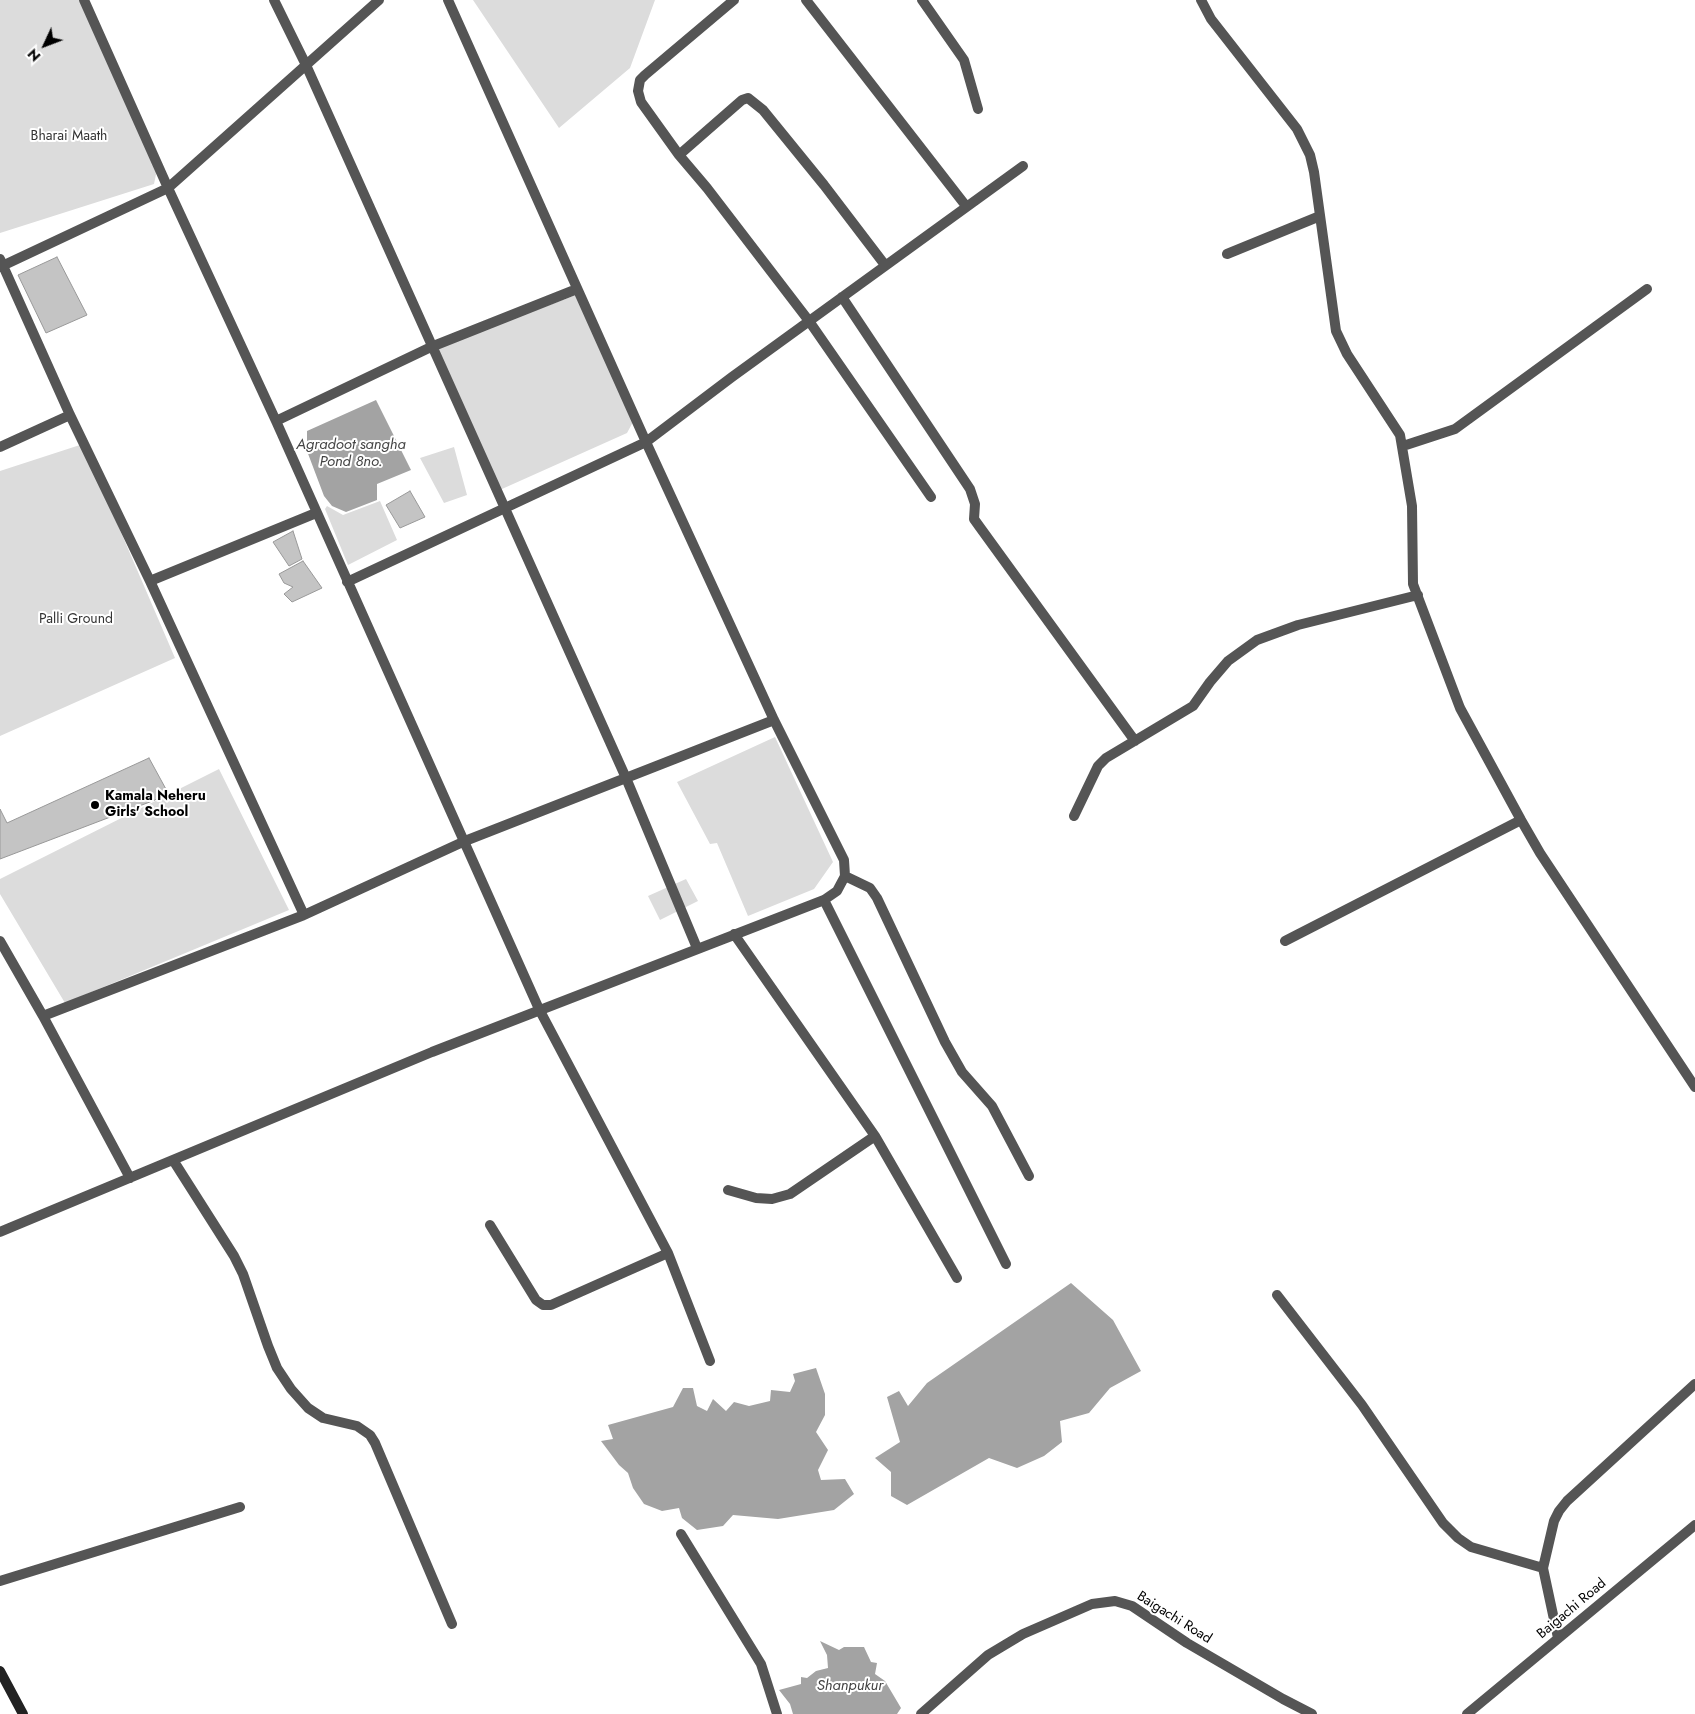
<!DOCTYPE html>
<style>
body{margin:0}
#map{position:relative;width:1695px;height:1714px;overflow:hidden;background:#fff;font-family:Jost,sans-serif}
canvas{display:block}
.north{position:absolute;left:20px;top:20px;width:50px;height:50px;-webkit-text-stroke:4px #fff;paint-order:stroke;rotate:227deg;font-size:14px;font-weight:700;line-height:20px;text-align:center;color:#000}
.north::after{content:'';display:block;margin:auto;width:18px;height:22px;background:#000;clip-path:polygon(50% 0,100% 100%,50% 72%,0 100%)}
</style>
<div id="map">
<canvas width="1695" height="1714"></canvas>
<div class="north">N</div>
</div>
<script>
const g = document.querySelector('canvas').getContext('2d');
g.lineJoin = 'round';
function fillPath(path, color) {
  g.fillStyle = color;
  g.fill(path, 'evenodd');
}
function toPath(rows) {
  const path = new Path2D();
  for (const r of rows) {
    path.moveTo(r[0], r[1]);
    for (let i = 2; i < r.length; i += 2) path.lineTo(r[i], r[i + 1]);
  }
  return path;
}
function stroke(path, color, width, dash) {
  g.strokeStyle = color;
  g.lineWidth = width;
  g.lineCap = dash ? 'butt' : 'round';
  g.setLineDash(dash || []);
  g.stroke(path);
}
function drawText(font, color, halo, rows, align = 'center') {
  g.font = font + ' Jost,sans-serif';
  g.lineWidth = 4;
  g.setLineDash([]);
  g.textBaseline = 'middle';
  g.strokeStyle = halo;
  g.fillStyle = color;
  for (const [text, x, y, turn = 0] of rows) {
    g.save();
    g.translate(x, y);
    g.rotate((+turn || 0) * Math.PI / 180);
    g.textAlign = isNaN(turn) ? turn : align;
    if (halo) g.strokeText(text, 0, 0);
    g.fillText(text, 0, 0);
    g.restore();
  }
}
const green = toPath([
 [0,0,79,0,158,165,154,184,0,233],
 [473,0,655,0,630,68,559,128],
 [576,295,634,420,627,433,493,493,434,349],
 [83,444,175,658,0,736,0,471],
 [454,447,467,495,444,503,420,458],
 [380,501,397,540,348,565,325,509,327,506,343,515],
 [775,737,833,862,814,889,748,916,717,843,710,844,677,782],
 [219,769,289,910,65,1003,0,894,0,879],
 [686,879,698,901,660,920,648,896]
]);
const water = toPath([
 [376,400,411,470,377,484,377,500,346,512,332,506,324,496,307,451,307,431],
 [1071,1283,1113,1320,1141,1371,1110,1388,1089,1413,1060,1421,1062,1442,1044,1456,1017,1468,989,1458,907,1505,891,1496,891,1472,875,1458,900,1442,887,1397,899,1391,908,1406,927,1383],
 [816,1368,825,1394,825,1415,816,1432,828,1450,818,1470,821,1480,845,1479,854,1494,834,1510,778,1519,733,1515,723,1526,697,1530,682,1518,679,1508,662,1511,644,1504,633,1488,628,1473,619,1465,601,1441,613,1439,608,1425,673,1407,683,1388,693,1388,697,1406,707,1411,713,1399,726,1411,734,1402,749,1406,770,1401,771,1390,790,1392,795,1381,793,1374],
 [820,1641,839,1650,844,1647,864,1647,871,1662,877,1663,875,1674,885,1681,901,1708,897,1714,793,1714,790,1704,779,1690,801,1684,801,1677,807,1678,816,1671,828,1668,827,1655]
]);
const building = toPath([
 [57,257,87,315,46,333,18,275,57,257],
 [410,491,425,517,400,528,386,505,410,491],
 [293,531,302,559,289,566,273,542,293,531],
 [303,561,322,588,292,602,284,594,293,587,284,583,279,574,303,561],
 [149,758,167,791,155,800,0,859,0,809,7,823,149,758]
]);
const minor = toPath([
 [84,0,168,188,276,421,539,1009,668,1253,710,1361],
 [274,0,306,65,626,778,697,948],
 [734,0,645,75,640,80,638,91,641,102,679,155,707,188,809,321,931,497],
 [806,0,966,206],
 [922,0,964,60,978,109],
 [1201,0,1211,19,1297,129,1310,155,1314,172,1336,331,1347,354,1400,435,1412,506,1413,584,1460,708,1521,820,1540,853,1695,1087],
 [679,155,742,100,748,98,763,110,824,185,885,265],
 [1227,254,1320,216],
 [0,259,70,415,150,581,304,915],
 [0,267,168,188,379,0],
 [842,297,970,489,975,504,974,519,979,526,1135,741],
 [276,421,431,347,577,289],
 [1403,446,1455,429,1647,289],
 [0,447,70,415],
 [150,581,316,513],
 [347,582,646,442,732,377,1023,166],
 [1074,816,1098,766,1106,758,1193,706,1210,682,1228,661,1257,640,1298,625,1418,595],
 [845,876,870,888,877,898,945,1042,962,1072,992,1106,1029,1176],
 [824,900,1006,1264],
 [734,934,875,1136,957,1278],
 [0,941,43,1016,130,1178],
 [1285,941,1521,820],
 [43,1016,304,915,465,841,774,720],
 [173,1160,234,1256,243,1274,268,1346,277,1368,291,1389,308,1408,323,1418,357,1426,370,1435,375,1443,452,1624],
 [728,1190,756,1198,772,1199,790,1194,875,1136],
 [490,1225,536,1300,543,1305,551,1305,668,1253],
 [0,1232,432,1052,824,900,837,891,845,876,844,860,774,720,646,442,448,0],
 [1277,1295,1362,1405,1443,1523,1458,1538,1471,1547,1543,1568],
 [681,1534,761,1664,777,1714],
 [0,1581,240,1507],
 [1558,1638,1543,1568,1554,1521,1559,1511,1567,1501,1695,1384],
 [921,1714,988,1655,1023,1634,1092,1604,1115,1601,1132,1606,1187,1643,1283,1699,1312,1714],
 [1467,1714,1695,1525]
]);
const secondary = toPath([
 [0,1671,23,1714]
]);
const markers = [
 [95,805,5,"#000"]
];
const parkNames = [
 ["Bharai Maath",69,137],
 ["Palli Ground",76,620]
];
const poiNames = [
 ["Kamala Neheru",105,797],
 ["Girls' School",105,813]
];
const streetNames = [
 ["Baigachi Road",1572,1609,-40],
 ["Baigachi Road",1174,1618,32]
];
const waterNames = [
 ["Agradoot sangha",351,445],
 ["Pond 8no.",351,462],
 ["Shanpukur",850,1686]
];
fillPath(green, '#dcdcdc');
fillPath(water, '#a3a3a3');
fillPath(building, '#c4c4c4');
stroke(building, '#999', 1);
stroke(minor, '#555', 10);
stroke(secondary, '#222', 10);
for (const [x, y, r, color] of markers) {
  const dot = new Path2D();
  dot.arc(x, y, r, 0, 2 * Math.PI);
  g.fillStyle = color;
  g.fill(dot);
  stroke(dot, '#fff', 2);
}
drawText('14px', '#333', '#fff', parkNames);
drawText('bold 14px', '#000', '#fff', poiNames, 'left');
drawText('14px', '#000', '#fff', streetNames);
drawText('italic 15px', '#444', '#fff', waterNames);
</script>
